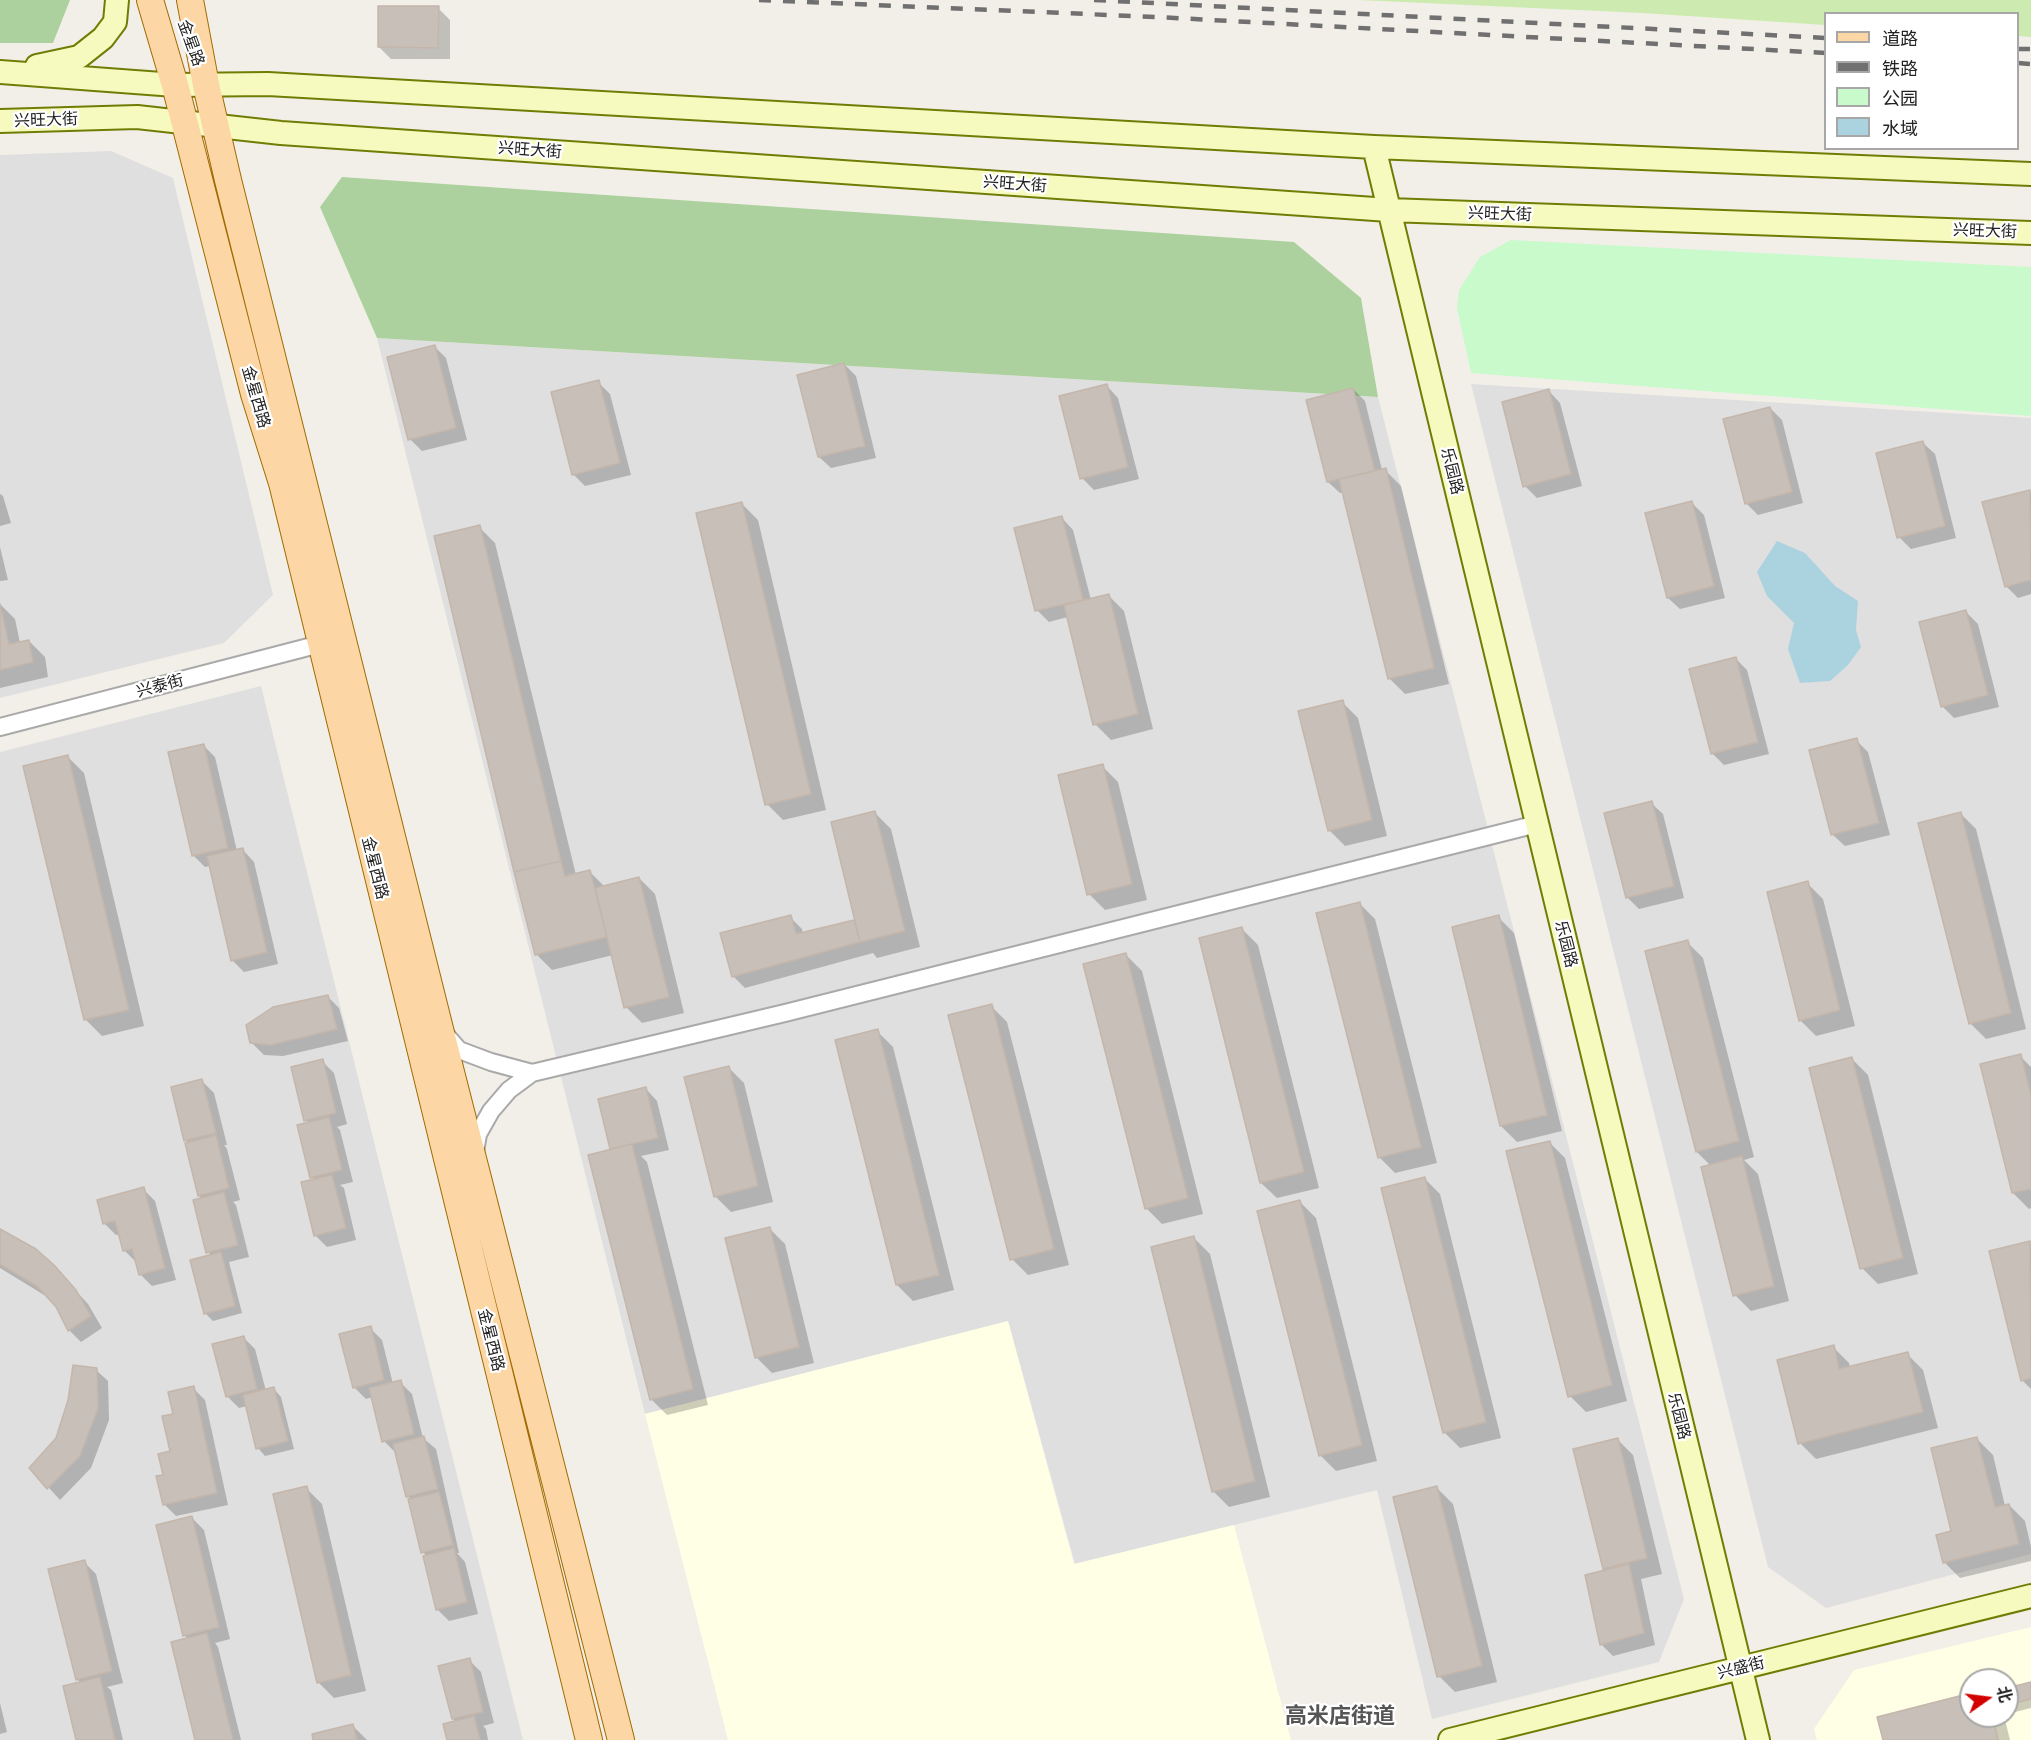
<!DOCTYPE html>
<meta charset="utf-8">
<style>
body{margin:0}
#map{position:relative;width:2031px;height:1740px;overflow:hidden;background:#f2efe9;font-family:"Asap Condensed","Noto Sans SC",sans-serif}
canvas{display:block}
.legend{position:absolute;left:1824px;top:12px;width:195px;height:138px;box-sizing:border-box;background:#fff;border:2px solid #a7a7a7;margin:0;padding:8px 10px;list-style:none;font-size:18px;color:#222}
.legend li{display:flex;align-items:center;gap:12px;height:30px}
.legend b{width:30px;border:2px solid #a7a7a7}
.north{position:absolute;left:1959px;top:1668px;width:60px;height:60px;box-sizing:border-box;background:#fff;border:2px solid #a7a7a7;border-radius:50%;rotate:76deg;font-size:16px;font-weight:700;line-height:24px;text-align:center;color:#222}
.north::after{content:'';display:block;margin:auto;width:21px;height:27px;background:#d40000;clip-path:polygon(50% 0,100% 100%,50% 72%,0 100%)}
</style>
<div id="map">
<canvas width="2031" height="1740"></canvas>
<ul class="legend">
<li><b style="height:8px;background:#fcd6a4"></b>道路</li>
<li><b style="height:8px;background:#707070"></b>铁路</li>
<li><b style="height:16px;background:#c8facc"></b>公园</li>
<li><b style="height:16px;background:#aad3df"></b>水域</li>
</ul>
<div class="north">北</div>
</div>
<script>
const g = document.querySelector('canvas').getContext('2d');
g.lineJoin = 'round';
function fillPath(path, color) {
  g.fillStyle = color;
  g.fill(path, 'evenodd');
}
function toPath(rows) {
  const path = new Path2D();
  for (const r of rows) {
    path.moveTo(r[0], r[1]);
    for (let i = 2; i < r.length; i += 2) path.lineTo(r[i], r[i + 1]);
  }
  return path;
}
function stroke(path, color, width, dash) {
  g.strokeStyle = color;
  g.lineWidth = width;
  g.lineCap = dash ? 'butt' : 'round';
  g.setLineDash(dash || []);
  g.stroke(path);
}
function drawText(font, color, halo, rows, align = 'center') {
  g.font = font + ' "Asap Condensed","Noto Sans SC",sans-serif';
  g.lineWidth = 4.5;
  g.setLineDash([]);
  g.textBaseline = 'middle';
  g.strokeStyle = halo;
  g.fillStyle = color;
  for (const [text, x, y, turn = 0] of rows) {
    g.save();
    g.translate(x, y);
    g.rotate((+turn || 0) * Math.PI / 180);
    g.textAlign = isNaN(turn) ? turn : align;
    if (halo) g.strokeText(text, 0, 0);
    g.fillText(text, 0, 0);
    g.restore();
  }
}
const residential = toPath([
 [111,151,173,178,273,595,224,643,0,698,0,155],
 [377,338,1378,397,1684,1599,1659,1662,1432,1719,1377,1490,1075,1564,1008,1321,645,1414],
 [1471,384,2031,418,2031,1554,1826,1608,1768,1567],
 [261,686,332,973,523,1740,0,1740,0,752]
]);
const education = toPath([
 [1008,1321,1074,1564,1234,1525,1291,1740,728,1740,645,1414],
 [2031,1627,2031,1740,1817,1740,1814,1729,1854,1670],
 [1971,1680,2007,1680,2007,1716,1971,1716]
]);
const grass = toPath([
 [1358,0,2031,0,2031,37,2018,36,2018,14,1826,14,1825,25,1642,13]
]);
const forest = toPath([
 [0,0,70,0,53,43,0,43],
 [342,177,1294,242,1361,298,1378,397,377,338,320,207]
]);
const park = toPath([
 [1511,240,2031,267,2031,416,1471,373,1457,308,1459,290,1480,257]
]);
const water = toPath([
 [1777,541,1805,553,1835,586,1858,601,1856,630,1861,647,1848,665,1830,681,1800,683,1788,649,1794,623,1767,596,1757,572]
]);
const shadow = toPath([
 [438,8,450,20,450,59,391,59,379,47],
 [435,347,446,358,467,440,422,451,410,439],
 [844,364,856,376,876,458,831,468,819,457],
 [598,382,610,394,631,475,585,486,573,474],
 [1107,386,1118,398,1139,479,1094,490,1082,478],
 [1353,389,1365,401,1382,470,1385,470,1401,486,1449,684,1405,694,1389,678,1344,492,1340,493,1328,482],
 [1549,391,1560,403,1582,486,1537,498,1525,486],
 [1770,408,1782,420,1803,503,1758,515,1746,503],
 [1923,443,1935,454,1956,538,1911,549,1899,537],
 [2029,491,2031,493,2031,594,2018,598,2006,586],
 [0,494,3,496,11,523,0,526],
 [1692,503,1704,515,1725,598,1680,609,1668,598,1647,514],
 [742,504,758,520,826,810,783,820,767,804],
 [1062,518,1073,530,1091,600,1108,595,1124,611,1153,729,1111,740,1095,724,1068,617,1049,622,1037,610],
 [479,527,495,543,576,875,590,872,605,887,639,878,655,894,684,1013,642,1023,626,1007,613,955,552,970,536,954],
 [0,547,8,580,0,581],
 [0,604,15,619,20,643,29,641,45,657,48,677,0,688],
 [1966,612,1978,624,1999,707,1954,718,1942,706],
 [1736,659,1747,670,1769,754,1724,765,1712,753],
 [1342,702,1358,718,1387,836,1345,846,1329,830],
 [1856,740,1868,752,1890,835,1845,846,1833,835,1811,752],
 [203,745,215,757,237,851,243,850,254,862,278,964,244,972,232,960,210,866,205,867,193,855],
 [68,757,84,773,144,1026,102,1036,86,1020,25,767],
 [1102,766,1118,782,1147,900,1105,910,1089,894],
 [1651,803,1663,814,1684,898,1639,909,1627,897],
 [875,813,891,829,920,947,877,958,873,953,745,988,733,976,790,917,802,929,803,934,854,921,857,925],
 [1960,813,1976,829,2026,1029,1986,1039,1970,1023],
 [1807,883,1823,899,1855,1026,1816,1036,1800,1020],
 [1359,903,1375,919,1437,1163,1395,1173,1379,1157],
 [1498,917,1514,933,1562,1131,1517,1142,1501,1126],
 [1242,929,1258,945,1319,1188,1277,1198,1261,1183],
 [1687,942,1703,958,1754,1157,1744,1160,1758,1174,1789,1301,1751,1311,1735,1295,1711,1166,1697,1152],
 [1126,955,1142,971,1203,1214,1162,1224,1146,1208],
 [327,996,339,1008,348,1041,283,1056,264,1055,252,1043],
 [991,1006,1007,1022,1069,1265,1028,1275,1012,1259],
 [877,1031,893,1047,954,1290,913,1301,897,1285],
 [2020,1056,2031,1067,2031,1208,2029,1209,2013,1193],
 [1852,1059,1868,1075,1918,1274,1878,1284,1862,1268],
 [322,1061,334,1073,347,1124,337,1127,340,1130,353,1182,340,1185,344,1188,356,1240,327,1247,315,1235,315,1180,312,1177,309,1123,306,1120],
 [728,1067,744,1083,773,1202,731,1212,715,1196],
 [202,1081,214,1093,227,1145,224,1145,227,1149,240,1200,233,1202,236,1205,249,1257,229,1262,242,1313,213,1321,205,1313,212,1256,208,1252,202,1199,199,1196,189,1143,185,1140],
 [646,1089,657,1101,669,1150,641,1156,647,1162,708,1405,667,1415,651,1399,613,1150,612,1149],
 [1549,1142,1565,1158,1627,1401,1586,1412,1570,1396],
 [1424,1178,1440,1194,1501,1438,1460,1448,1444,1432],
 [143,1189,155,1201,176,1280,152,1286,140,1274,136,1262,124,1250,120,1234,116,1235,104,1223],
 [1300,1202,1316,1218,1377,1461,1336,1471,1320,1455],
 [769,1228,785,1244,814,1363,772,1373,756,1357],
 [0,1232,65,1279,88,1304,102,1328,81,1342,69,1330,57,1306,49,1298,0,1268],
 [1194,1238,1210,1254,1270,1497,1229,1507,1213,1491],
 [2030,1243,2031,1244,2031,1389,2022,1380],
 [370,1328,382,1340,393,1384,400,1382,412,1394,423,1438,436,1449,459,1553,457,1553,465,1562,478,1614,449,1621,437,1609,427,1557,423,1552,411,1500,408,1496,396,1453,384,1441,373,1397,366,1399,354,1387],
 [243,1337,255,1349,266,1391,274,1389,281,1397,294,1449,265,1456,258,1448,247,1406,239,1408,227,1396],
 [1833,1347,1849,1363,1850,1368,1907,1354,1923,1370,1938,1428,1816,1459,1800,1443],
 [96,1370,108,1381,109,1420,91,1468,60,1500,31,1468,57,1439],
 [193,1388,205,1400,228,1505,176,1516,164,1504,164,1476,172,1452,175,1415],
 [1617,1439,1633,1455,1662,1574,1641,1579,1655,1645,1613,1656,1601,1644,1607,1571,1604,1568],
 [1977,1439,1993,1455,2005,1506,2009,1505,2025,1521,2031,1547,2031,1561,1960,1578,1944,1562],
 [306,1488,322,1504,366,1691,334,1698,318,1682],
 [1437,1488,1453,1504,1497,1682,1455,1692,1439,1676],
 [192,1518,204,1530,230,1639,215,1643,218,1647,241,1740,196,1740,188,1639,184,1635],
 [84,1562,96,1574,123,1683,107,1687,111,1690,123,1740,78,1740,81,1683,77,1679],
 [469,1660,481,1672,494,1723,483,1726,486,1729,488,1740,448,1740,456,1722,453,1719],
 [2031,1683,2031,1708,2007,1714,2007,1689],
 [1971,1695,1971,1716,2004,1716,2010,1740,1885,1740],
 [0,1703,7,1732,0,1734],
 [353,1726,367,1740,315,1740]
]);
const building = toPath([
 [378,6,439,6,438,48,378,47,378,6],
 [435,345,456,428,408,440,387,357,435,345],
 [844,363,865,446,818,457,797,375,844,363],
 [599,380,620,463,572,475,551,392,599,380],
 [1107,384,1128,467,1080,479,1059,396,1107,384],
 [1353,388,1375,471,1327,482,1306,400,1353,388],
 [1549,389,1571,474,1523,487,1502,402,1549,389],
 [1770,407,1792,492,1745,504,1723,419,1770,407],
 [1923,441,1945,526,1897,538,1876,453,1923,441],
 [1386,468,1434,668,1388,679,1339,479,1386,468],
 [2030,490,2031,580,2005,587,1982,502,2030,490],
 [1692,501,1714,586,1667,598,1645,513,1692,501],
 [742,502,811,794,765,805,696,513,742,502],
 [1062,516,1083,600,1035,611,1014,528,1062,516],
 [480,525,561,861,514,872,434,536,480,525],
 [1109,594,1138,714,1093,725,1064,605,1109,594],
 [0,604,9,644,29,640,33,662,0,670,0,604],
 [1966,610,1988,695,1941,707,1919,622,1966,610],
 [1736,657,1758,742,1711,754,1689,669,1736,657],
 [1343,700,1372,820,1328,831,1298,711,1343,700],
 [1857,738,1879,823,1831,835,1809,750,1857,738],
 [204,744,228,848,192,856,168,752,204,744],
 [68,755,129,1010,84,1020,23,766,68,755],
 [1103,764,1132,884,1087,895,1058,775,1103,764],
 [1652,801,1674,886,1626,898,1604,813,1652,801],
 [875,811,905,931,860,942,831,822,875,811],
 [1961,812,2011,1013,1969,1024,1918,823,1961,812],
 [243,848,267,952,231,961,207,856,243,848],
 [561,861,565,876,590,870,607,937,535,955,514,872,561,861],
 [639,877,669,997,624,1008,595,888,639,877],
 [1808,881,1840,1010,1799,1021,1767,892,1808,881],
 [1360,902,1421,1147,1378,1158,1316,913,1360,902],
 [791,915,796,934,854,920,860,942,732,977,720,933,791,915],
 [1499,915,1547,1115,1500,1126,1452,927,1499,915],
 [1242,927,1304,1172,1260,1183,1199,938,1242,927],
 [1688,940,1739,1141,1696,1152,1645,951,1688,940],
 [1126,953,1188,1198,1145,1209,1083,964,1126,953],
 [328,995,337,1029,271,1045,250,1043,246,1025,273,1007,328,995],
 [992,1004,1054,1249,1010,1260,948,1015,992,1004],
 [878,1029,939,1275,896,1285,835,1040,878,1029],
 [2021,1054,2031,1096,2031,1189,2012,1193,1980,1064,2021,1054],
 [1852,1057,1903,1258,1860,1269,1809,1068,1852,1057],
 [323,1059,336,1113,304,1121,291,1067,323,1059],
 [729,1066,758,1186,714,1197,684,1077,729,1066],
 [202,1079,216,1133,184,1141,171,1087,202,1079],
 [646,1087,658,1138,610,1149,598,1099,646,1087],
 [329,1117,342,1170,310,1178,297,1125,329,1117],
 [216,1135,229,1188,198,1196,185,1143,216,1135],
 [1550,1141,1612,1385,1568,1397,1506,1151,1550,1141],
 [632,1144,693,1389,650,1400,588,1155,632,1144],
 [1742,1156,1774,1286,1733,1296,1701,1167,1742,1156],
 [332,1175,346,1228,314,1236,301,1182,332,1175],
 [1425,1177,1486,1422,1443,1433,1381,1188,1425,1177],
 [144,1187,165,1268,139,1275,132,1249,123,1251,115,1221,103,1224,97,1200,144,1187],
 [224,1192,238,1245,206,1253,193,1200,224,1192],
 [1300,1200,1362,1445,1319,1456,1257,1211,1300,1200],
 [770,1227,799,1347,755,1358,725,1238,770,1227],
 [0,1229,36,1249,54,1265,76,1290,91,1316,68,1331,56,1307,38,1287,0,1264,0,1229],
 [1194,1236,1255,1481,1212,1492,1151,1247,1194,1236],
 [2030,1241,2031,1378,2021,1381,1989,1251,2030,1241],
 [221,1252,235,1306,204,1314,190,1260,221,1252],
 [371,1326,384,1380,353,1388,339,1334,371,1326],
 [244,1336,257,1389,226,1397,212,1344,244,1336],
 [1834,1345,1839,1369,1908,1352,1923,1412,1798,1444,1777,1360,1834,1345],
 [73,1365,97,1368,98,1408,80,1456,47,1489,29,1468,56,1438,68,1400,73,1365],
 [401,1380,414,1434,382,1442,369,1388,401,1380],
 [194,1386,217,1493,163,1505,156,1476,163,1475,158,1454,170,1451,162,1416,173,1414,168,1392,194,1386],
 [274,1387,288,1441,256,1449,243,1395,274,1387],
 [424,1436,438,1489,406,1497,393,1444,424,1436],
 [1977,1437,1995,1507,2009,1504,2019,1544,1943,1563,1936,1535,1951,1531,1931,1448,1977,1437],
 [1618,1438,1647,1558,1603,1569,1573,1449,1618,1438],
 [307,1486,351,1675,317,1683,273,1494,307,1486],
 [1437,1486,1482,1666,1437,1677,1393,1497,1437,1486],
 [439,1492,453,1545,421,1553,408,1499,439,1492],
 [192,1516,219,1627,183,1636,156,1525,192,1516],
 [454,1548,467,1602,436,1610,423,1556,454,1548],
 [85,1560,112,1671,76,1680,48,1569,85,1560],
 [1629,1564,1644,1633,1600,1645,1585,1575,1629,1564],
 [207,1633,233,1740,195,1740,171,1642,207,1633],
 [470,1658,483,1712,452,1719,438,1666,470,1658],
 [100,1677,115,1740,76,1740,63,1686,100,1677],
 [2031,1682,2031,1699,2007,1705,2007,1688,2031,1682],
 [1971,1693,1971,1716,1993,1716,1998,1740,1883,1740,1877,1717,1971,1693],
 [474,1716,480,1740,447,1740,443,1724,474,1716],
 [353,1724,357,1740,313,1740,312,1734,353,1724]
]);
const street = toPath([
 [0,727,320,644],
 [445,1034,459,1050,491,1062,532,1073],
 [475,1152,478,1134,491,1111,509,1090,532,1073,785,1013,1537,824]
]);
const secondary = toPath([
 [37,66,79,57,103,38,115,22,117,0],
 [0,72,175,85,268,84,1374,147,2031,174],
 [0,121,137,117,281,133,1389,210,2031,233],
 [1374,147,1758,1740],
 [1450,1740,2031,1596]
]);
const primary = toPath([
 [150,0,175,85,254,394,282,483,589,1740],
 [190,0,206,85,228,180,440,1029,621,1740]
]);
const rail = toPath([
 [759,0,1156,17,1826,53],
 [1094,0,1826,38],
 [2018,49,2031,49],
 [2018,63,2031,64]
]);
const streetNames = [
 ["金星路",191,43,70],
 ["兴旺大街",46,120,-2],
 ["兴旺大街",530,150,4],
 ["兴旺大街",1015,184,4],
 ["兴旺大街",1500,214,2],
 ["兴旺大街",1985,231,2],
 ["金星西路",256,397,74],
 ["乐园路",1452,471,76],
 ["兴泰街",160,686,-15],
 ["金星西路",375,868,76],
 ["乐园路",1566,944,76],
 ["金星西路",491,1340,76],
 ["乐园路",1679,1416,76],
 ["兴盛街",1741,1668,-14]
];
const districtNames = [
 ["高米店街道",1340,1716]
];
fillPath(residential, '#e0dfdf');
fillPath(education, '#ffffe5');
fillPath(grass, '#cdebb0');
fillPath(forest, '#add19e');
fillPath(park, '#c8facc');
fillPath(water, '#aad3df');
fillPath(shadow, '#0003');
fillPath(building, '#c7bfb8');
stroke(building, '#c4b6ab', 1.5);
stroke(street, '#a9a9a9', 20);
stroke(secondary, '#707d05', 26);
stroke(primary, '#a06b00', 28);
stroke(street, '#fff', 16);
stroke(secondary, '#f7fabf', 22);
stroke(primary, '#fcd6a4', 26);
stroke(rail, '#707070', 4.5, [12, 12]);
drawText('16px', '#222', '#fff', streetNames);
drawText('bold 22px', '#555', '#fff', districtNames);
</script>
